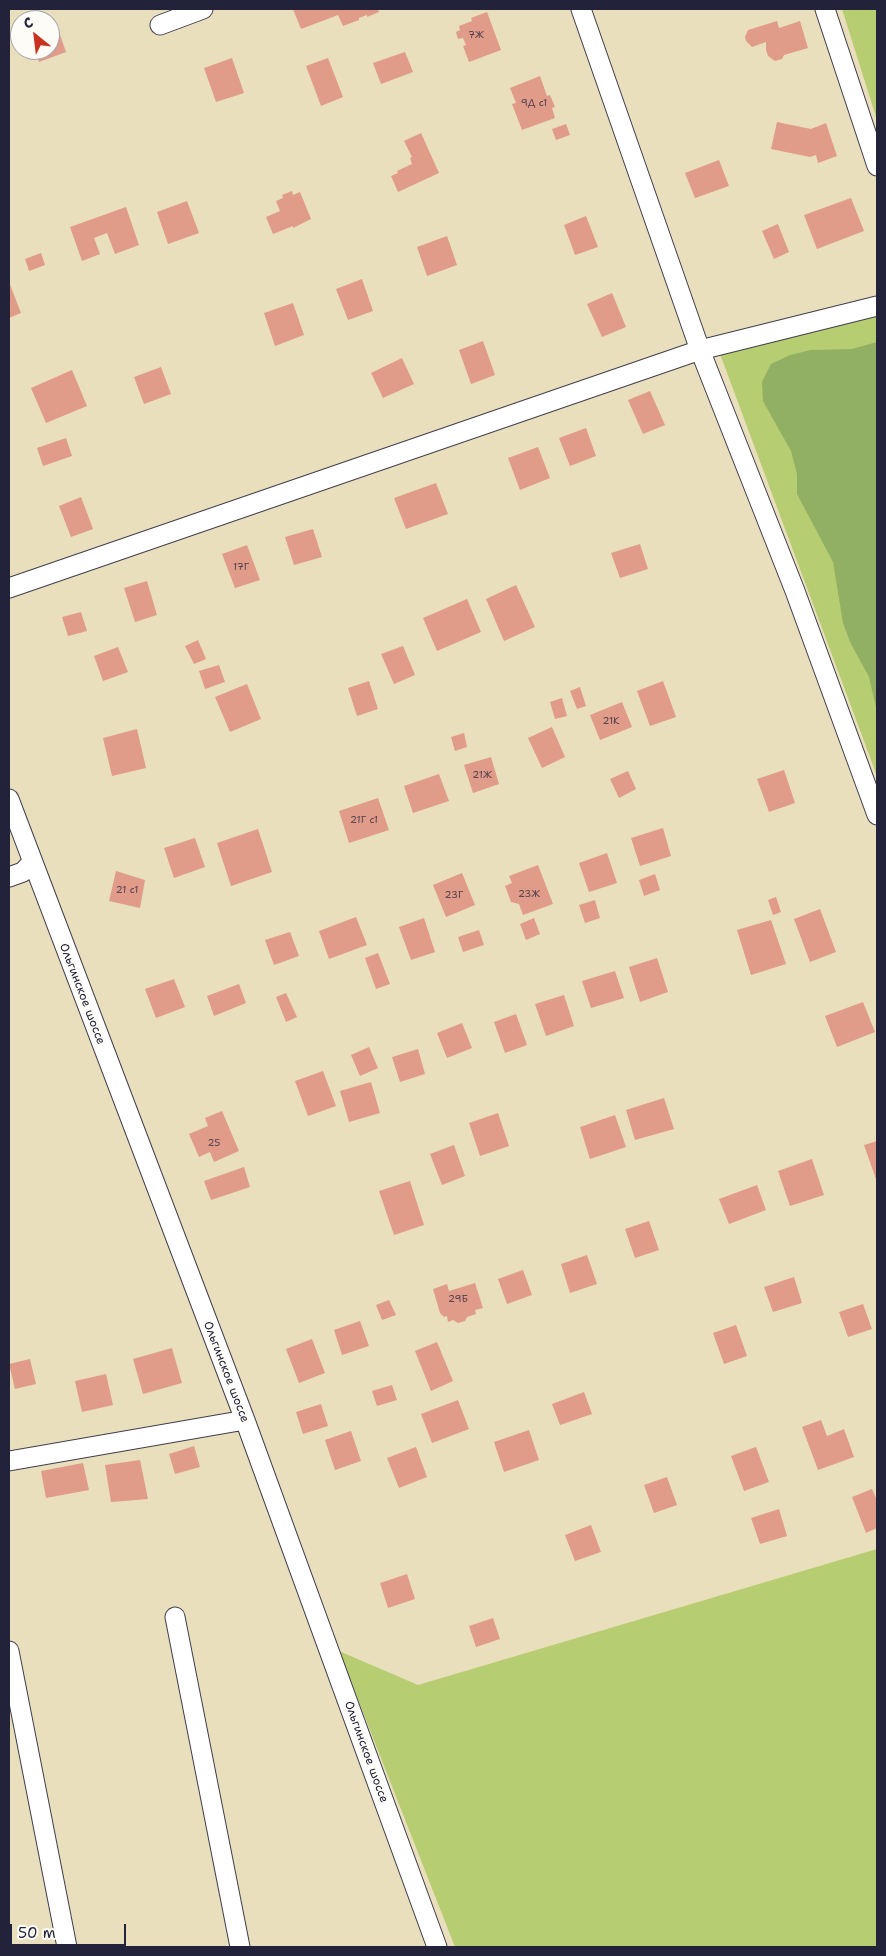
<!DOCTYPE html>
<meta charset="utf-8">
<style>
body{margin:0}
#map{position:relative;width:886px;height:1956px;overflow:hidden;background:#e9dfbc;font-family:"Shantell Sans",sans-serif}
canvas{display:block}
.frame{position:absolute;inset:0;border:10px solid #22223b;pointer-events:none}
.north{position:absolute;left:10px;top:10px;width:50px;height:50px;box-sizing:border-box;background:#fdfcf7;border:1px solid #a5a5ac;border-radius:50%;rotate:331deg;font-size:14px;font-weight:700;line-height:20px;text-align:center;color:#22223b}
.north::after{content:'';display:block;margin:auto;width:18px;height:22px;background:#c8321e;clip-path:polygon(50% 0,100% 100%,50% 72%,0 100%)}
.scale{position:absolute;left:10px;top:1924px;width:116px;height:22px;box-sizing:border-box;border:2px solid #22223b;border-top:0;padding-left:6px;font-size:15px;line-height:18px;white-space:nowrap;color:#22223b;-webkit-text-stroke:4px #fdfcf7;paint-order:stroke}
</style>
<div id="map">
<canvas width="886" height="1956"></canvas>
<div class="frame"></div>
<div class="north">С</div>
<div class="scale">50 m</div>
</div>
<script>
const g = document.querySelector('canvas').getContext('2d');
g.lineJoin = 'round';
function fillPath(path, color) {
  g.fillStyle = color;
  g.fill(path, 'evenodd');
}
function toPath(rows) {
  const path = new Path2D();
  for (const r of rows) {
    path.moveTo(r[0], r[1]);
    for (let i = 2; i < r.length; i += 2) path.lineTo(r[i], r[i + 1]);
  }
  return path;
}
function stroke(path, color, width, dash) {
  g.strokeStyle = color;
  g.lineWidth = width;
  g.lineCap = dash ? 'butt' : 'round';
  g.setLineDash(dash || []);
  g.stroke(path);
}
function drawText(font, color, halo, rows, align = 'center') {
  g.font = font + ' "Shantell Sans",sans-serif';
  g.lineWidth = 5;
  g.setLineDash([]);
  g.textBaseline = 'middle';
  g.strokeStyle = halo;
  g.fillStyle = color;
  for (const [text, x, y, turn = 0] of rows) {
    g.save();
    g.translate(x, y);
    g.rotate((+turn || 0) * Math.PI / 180);
    g.textAlign = isNaN(turn) ? turn : align;
    if (halo) g.strokeText(text, 0, 0);
    g.fillText(text, 0, 0);
    g.restore();
  }
}
const green = toPath([
 [842,9,877,9,877,120],
 [877,315,877,776,720,354],
 [877,1549,877,1947,455,1947,339,1651,418,1685]
]);
const forest = toPath([
 [877,342,877,712,869,677,850,642,843,623,833,562,797,494,797,474,791,451,763,401,762,382,771,364,790,355,811,350,852,349]
]);
const building = toPath([
 [293,9,378,9,379,12,367,17,367,15,359,18,359,20,343,26,338,15,301,29],
 [487,12,501,50,469,62,463,46,466,45,463,38,458,39,456,32,460,30,459,26,472,21,471,18],
 [777,21,779,28,800,21,808,48,784,55,782,59,775,61,768,56,766,50,766,42,752,47,746,41,745,37,748,30],
 [57,26,66,52,39,62,35,50,50,50,50,29],
 [405,52,413,72,381,84,373,63],
 [232,58,244,93,216,102,204,68],
 [328,58,343,97,321,106,306,66],
 [540,76,547,96,550,95,555,107,552,108,555,118,522,130,512,104,516,103,510,88],
 [777,122,811,129,826,123,837,156,818,163,816,155,810,157,771,149],
 [566,124,570,135,556,140,552,129],
 [421,133,439,173,398,192,391,176,398,173,397,171,412,164,410,158,412,157,404,141],
 [719,160,729,186,695,198,685,173],
 [292,191,293,195,300,192,311,219,293,228,293,226,273,234,266,217,280,211,276,201,283,198,282,195],
 [851,198,864,231,817,249,804,215],
 [187,201,199,233,168,244,157,212],
 [126,207,139,245,115,254,107,233,94,238,100,254,82,261,70,227],
 [586,216,598,247,575,255,564,225],
 [778,224,789,252,774,259,762,231],
 [447,236,457,265,427,276,417,247],
 [41,253,45,265,29,271,25,259],
 [362,279,373,311,348,320,336,289],
 [9,282,21,313,9,318],
 [612,293,626,327,602,337,587,304],
 [293,303,304,335,275,346,264,313],
 [483,341,495,375,471,384,459,350],
 [402,358,414,384,383,398,371,373],
 [161,367,171,394,144,404,134,377],
 [72,370,87,406,46,423,31,388],
 [650,391,665,425,643,434,628,400],
 [586,428,596,456,570,466,559,438],
 [66,438,72,456,43,466,37,448],
 [538,447,550,478,520,490,508,458],
 [436,483,448,514,406,529,394,498],
 [81,497,93,529,71,537,59,506],
 [313,529,322,557,294,565,285,537],
 [640,544,648,569,620,578,611,553],
 [247,545,260,580,235,588,222,554],
 [147,581,157,615,135,622,124,588],
 [516,585,535,627,504,641,486,599],
 [467,599,481,632,437,651,423,618],
 [81,612,87,631,68,636,62,617],
 [198,640,206,659,194,664,185,646],
 [403,646,415,675,394,684,381,654],
 [118,647,128,672,103,681,94,656],
 [219,665,225,682,205,689,199,671],
 [369,681,378,709,357,716,348,688],
 [663,681,676,717,650,726,637,691],
 [247,684,261,719,230,732,215,697],
 [580,687,586,706,577,709,570,691],
 [562,698,567,716,555,719,550,702],
 [622,702,632,727,600,740,590,715],
 [552,727,565,757,542,768,528,738],
 [137,729,146,768,112,776,103,738],
 [464,733,467,747,455,751,451,737],
 [491,757,499,784,473,793,464,765],
 [784,770,795,803,769,812,757,779],
 [628,771,636,789,619,798,610,779],
 [439,774,449,801,413,813,404,786],
 [378,798,389,830,349,843,339,811],
 [663,828,671,856,640,866,631,838],
 [258,829,272,872,231,886,217,843],
 [195,838,205,867,174,878,164,848],
 [607,853,617,883,589,892,579,863],
 [538,865,553,904,523,915,519,904,511,902,505,886,512,883,509,876],
 [116,871,145,880,140,908,109,901],
 [462,873,475,905,446,917,433,885],
 [655,874,660,890,644,896,639,880],
 [776,897,781,912,773,915,768,900],
 [595,900,600,918,585,923,579,905],
 [820,909,836,952,810,962,794,919],
 [356,917,367,945,329,959,319,931],
 [424,918,435,952,411,960,399,927],
 [534,918,540,934,526,940,520,924],
 [771,920,786,964,751,975,737,930],
 [479,930,484,945,463,952,458,937],
 [290,932,299,956,274,965,265,940],
 [378,953,390,984,376,989,365,958],
 [657,958,668,992,640,1002,629,967],
 [615,971,624,998,591,1008,582,981],
 [174,979,185,1007,156,1018,145,989],
 [239,984,246,1003,214,1016,207,996],
 [286,993,297,1017,286,1022,276,997],
 [564,995,574,1026,546,1036,535,1004],
 [863,1002,875,1032,837,1047,825,1016],
 [516,1014,527,1045,505,1053,494,1022],
 [462,1023,472,1048,447,1058,437,1033],
 [369,1047,378,1068,360,1076,351,1055],
 [418,1049,425,1074,400,1082,392,1057],
 [323,1071,336,1106,308,1116,295,1081],
 [371,1082,380,1113,349,1122,340,1091],
 [664,1098,674,1129,635,1140,626,1110],
 [222,1111,239,1151,214,1162,210,1152,199,1157,189,1134,208,1126,205,1118],
 [498,1113,509,1146,480,1156,469,1123],
 [615,1115,626,1147,590,1159,580,1127],
 [877,1141,877,1182,864,1145],
 [454,1145,465,1176,442,1185,430,1154],
 [812,1159,824,1195,790,1206,778,1171],
 [244,1167,250,1187,211,1200,204,1181],
 [410,1181,424,1225,394,1235,379,1191],
 [757,1185,766,1210,729,1224,719,1199],
 [649,1221,659,1250,635,1258,625,1229],
 [587,1255,597,1284,570,1293,561,1264],
 [523,1270,532,1295,507,1304,498,1279],
 [794,1277,802,1303,773,1312,764,1287],
 [475,1283,483,1308,475,1310,476,1314,467,1317,465,1321,458,1323,453,1320,448,1322,447,1316,444,1317,440,1313,433,1289,447,1284,449,1291],
 [389,1300,396,1315,382,1320,376,1305],
 [863,1304,872,1329,848,1337,839,1312],
 [360,1321,369,1346,342,1355,334,1330],
 [736,1325,747,1356,724,1364,713,1333],
 [312,1339,325,1373,299,1383,286,1349],
 [437,1342,453,1381,431,1391,415,1351],
 [172,1348,182,1383,143,1394,133,1359],
 [30,1359,36,1384,15,1389,9,1364],
 [106,1374,113,1405,82,1412,75,1381],
 [392,1385,397,1400,377,1406,372,1391],
 [584,1392,592,1414,560,1425,552,1404],
 [458,1400,469,1429,432,1443,421,1414],
 [321,1404,328,1426,303,1434,296,1412],
 [821,1420,827,1436,844,1429,854,1457,818,1470,802,1427],
 [529,1430,539,1460,504,1472,494,1442],
 [351,1431,361,1461,335,1470,325,1440],
 [194,1446,200,1467,175,1474,169,1454],
 [416,1447,427,1477,399,1488,387,1458],
 [756,1447,769,1482,744,1491,731,1456],
 [140,1460,148,1499,111,1502,105,1465],
 [83,1463,89,1490,46,1498,41,1471],
 [667,1477,677,1505,654,1513,644,1485],
 [872,1489,876,1498,877,1497,877,1528,866,1533,852,1497],
 [779,1509,787,1536,760,1544,751,1518],
 [591,1525,601,1552,575,1561,565,1535],
 [407,1574,415,1599,388,1608,380,1583],
 [493,1618,500,1639,476,1647,469,1626]
]);
const minor = toPath([
 [581,9,700,350,795,591,877,815],
 [825,9,877,166],
 [160,25,203,9],
 [9,588,700,350,877,306],
 [9,799,245,1420,437,1947],
 [9,877,23,872,32,862],
 [9,1461,245,1420],
 [175,1617,240,1947],
 [9,1651,67,1947]
]);
const numberNames = [
 ["7Ж",476,35],
 ["9Д с1",534,103],
 ["17Г",241,567],
 ["21К",611,721],
 ["21Ж",482,775],
 ["21Г с1",364,820],
 ["21 с1",127,890],
 ["23Ж",529,894],
 ["23Г",454,895],
 ["25",214,1143],
 ["29Б",458,1299]
];
const streetNames = [
 ["Ольгинское шоссе",82,994,69],
 ["Ольгинское шоссе",226,1372,69],
 ["Ольгинское шоссе",366,1752,70]
];
fillPath(green, '#b7cd71');
fillPath(forest, '#91b063');
fillPath(building, '#e09b89');
stroke(minor, '#403e4e', 21);
stroke(minor, '#fff', 19);
drawText('10px', '#52404e', null, numberNames);
drawText('12px', '#22223b', '#fdfcf7', streetNames);
</script>
